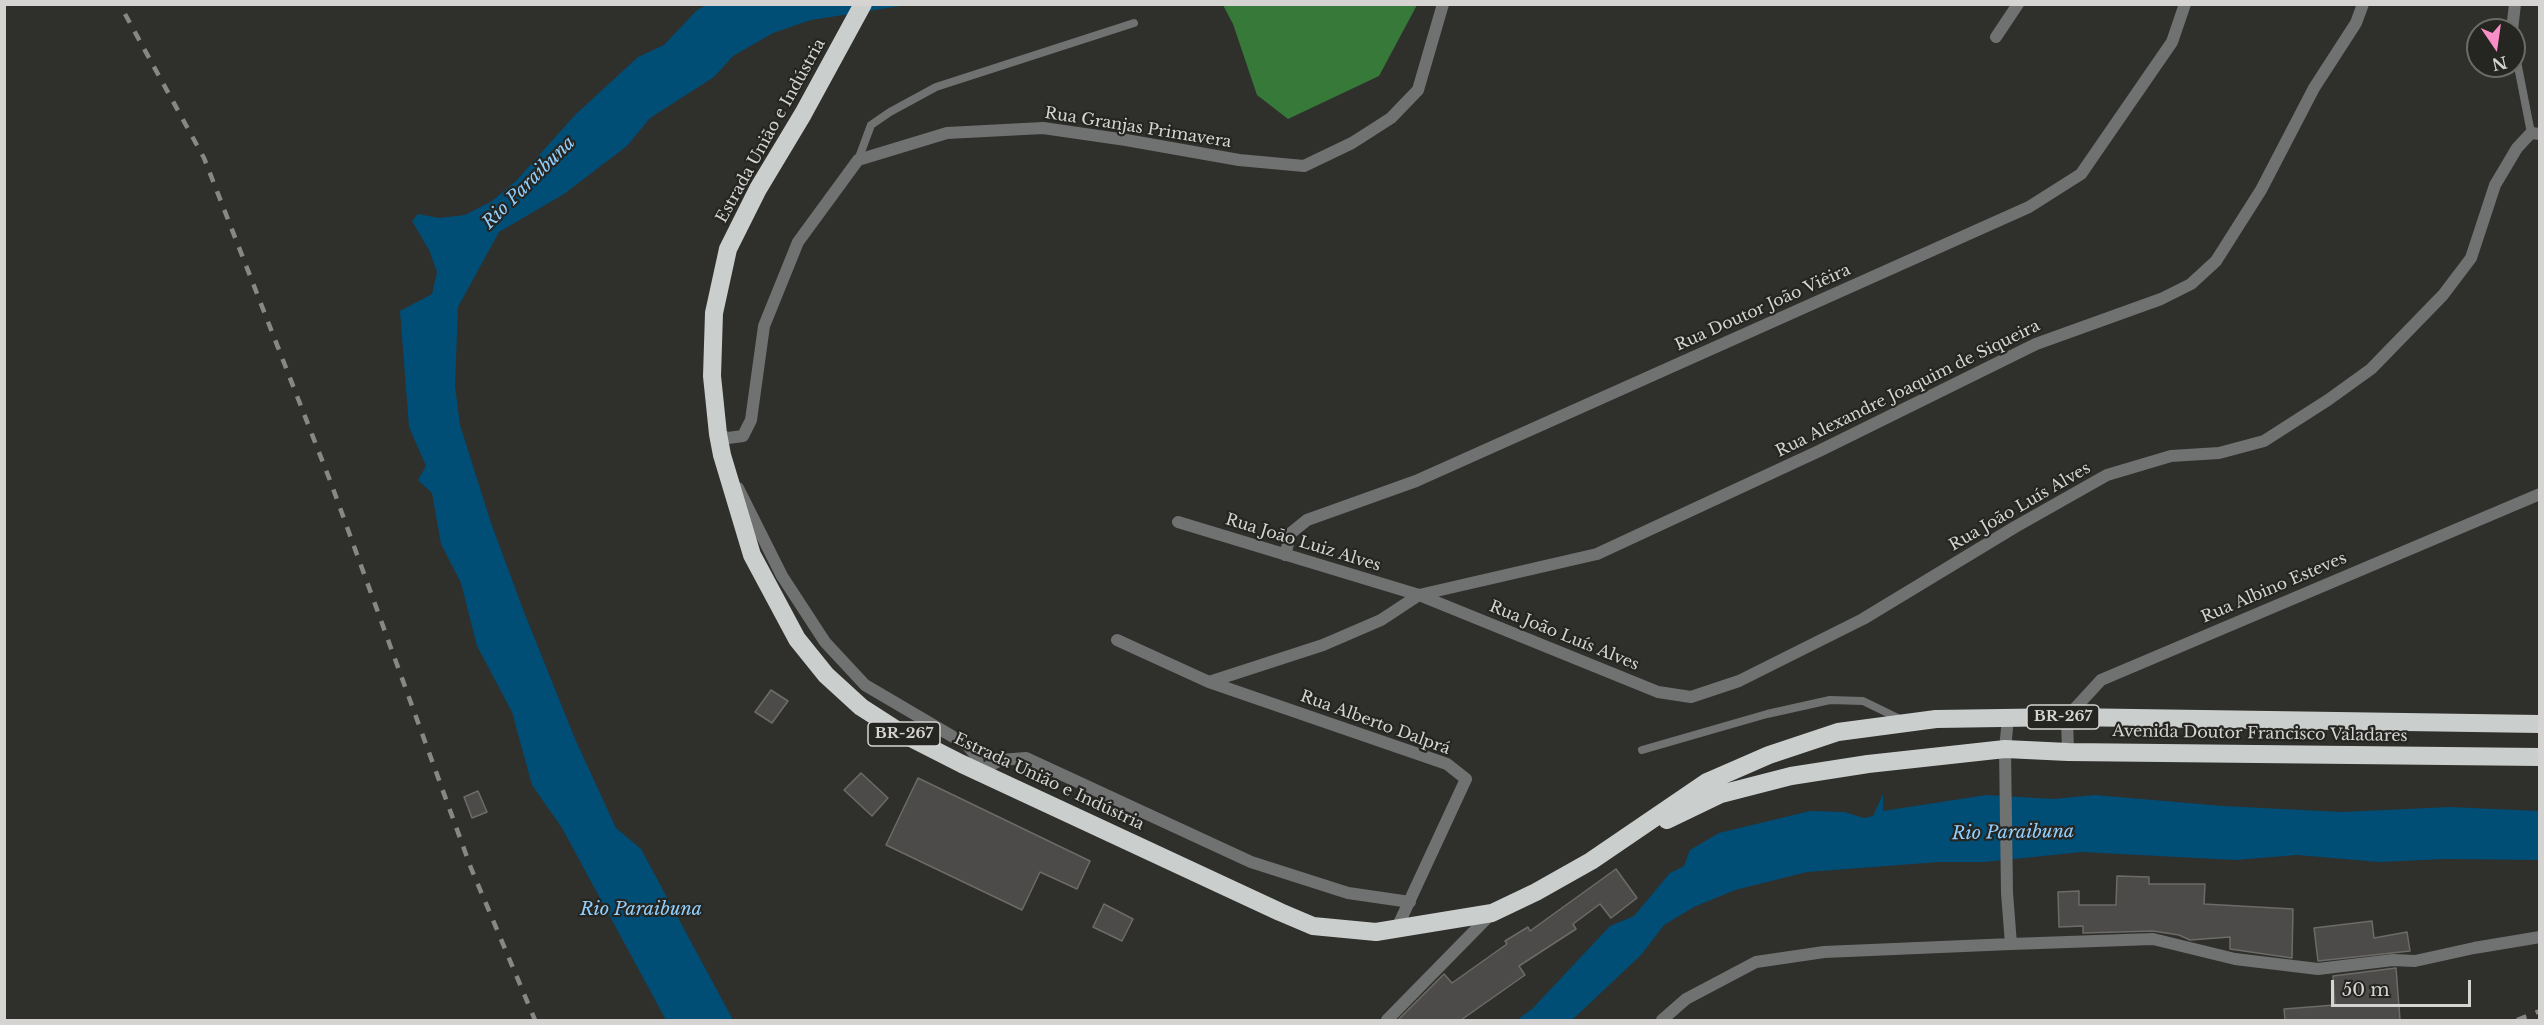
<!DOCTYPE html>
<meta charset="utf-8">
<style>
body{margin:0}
#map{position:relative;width:2544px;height:1025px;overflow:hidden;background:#2f2f2c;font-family:"Libre Baskerville",serif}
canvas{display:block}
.frame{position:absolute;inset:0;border:6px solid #d5d4d3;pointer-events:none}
.north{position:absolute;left:2466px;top:18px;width:60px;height:60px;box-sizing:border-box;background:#252522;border:2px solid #6b6b69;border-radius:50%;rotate:167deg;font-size:16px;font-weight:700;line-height:24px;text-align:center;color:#d5d4d3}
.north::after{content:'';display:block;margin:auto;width:21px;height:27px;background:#fa8fc8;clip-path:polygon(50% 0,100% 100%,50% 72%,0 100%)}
.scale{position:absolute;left:2331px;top:980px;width:140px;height:27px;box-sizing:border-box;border:3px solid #d5d4d3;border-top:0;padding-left:8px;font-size:18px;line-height:21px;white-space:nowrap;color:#d5d4d3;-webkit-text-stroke:4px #252522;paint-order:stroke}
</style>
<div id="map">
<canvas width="2544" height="1025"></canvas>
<div class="frame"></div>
<div class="north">N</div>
<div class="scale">50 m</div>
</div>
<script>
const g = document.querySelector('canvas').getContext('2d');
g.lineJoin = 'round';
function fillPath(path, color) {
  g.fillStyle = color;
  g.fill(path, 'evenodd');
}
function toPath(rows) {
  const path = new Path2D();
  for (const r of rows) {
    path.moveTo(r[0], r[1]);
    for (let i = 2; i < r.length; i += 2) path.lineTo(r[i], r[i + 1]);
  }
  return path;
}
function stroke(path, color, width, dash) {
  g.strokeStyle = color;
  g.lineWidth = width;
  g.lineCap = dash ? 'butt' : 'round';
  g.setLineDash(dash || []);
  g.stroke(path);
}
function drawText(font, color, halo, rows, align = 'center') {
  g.font = font + ' "Libre Baskerville",serif';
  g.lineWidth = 4.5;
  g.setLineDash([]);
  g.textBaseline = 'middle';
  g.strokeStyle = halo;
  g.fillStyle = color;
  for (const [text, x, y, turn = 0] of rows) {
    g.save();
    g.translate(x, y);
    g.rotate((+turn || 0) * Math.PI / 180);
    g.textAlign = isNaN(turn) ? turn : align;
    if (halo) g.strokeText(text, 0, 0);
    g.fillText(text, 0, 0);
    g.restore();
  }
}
const forest = toPath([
 [1223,5,1417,5,1379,76,1288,119,1257,95,1233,24]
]);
const water = toPath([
 [708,4,907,5,811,20,773,33,733,56,714,77,650,118,627,146,564,194,499,232,458,307,455,386,460,425,491,523,524,612,575,739,616,828,641,849,733,1020,666,1020,562,828,532,785,512,712,477,646,461,583,441,544,432,493,418,480,426,466,409,427,400,311,432,294,437,272,429,250,412,221,418,214,439,218,465,215,492,201,516,181,575,115,638,57,664,45,697,10],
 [1883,794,1883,811,1986,795,2053,799,2095,795,2223,806,2342,812,2450,807,2539,811,2539,860,2446,859,2379,862,2297,855,2235,860,2082,852,1984,862,1939,862,1807,872,1735,890,1694,907,1664,925,1641,955,1572,1020,1517,1020,1532,1009,1610,926,1634,916,1670,873,1684,866,1690,850,1719,833,1810,811,1844,812,1864,818,1873,816]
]);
const building = toPath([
 [771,690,788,701,772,723,755,712,771,690],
 [861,773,888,798,872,816,844,790,861,773],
 [918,778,1090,861,1077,889,1040,872,1022,910,886,845,918,778],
 [478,791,487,812,472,818,464,797,478,791],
 [1616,869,1637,898,1611,918,1600,904,1573,924,1576,929,1519,966,1525,975,1461,1020,1398,1020,1444,974,1452,983,1507,944,1505,941,1528,927,1530,931,1616,869],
 [2117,876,2149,877,2149,884,2205,884,2204,904,2293,909,2292,958,2230,949,2230,937,2190,940,2179,935,2153,931,2083,933,2083,926,2059,927,2058,892,2079,891,2079,905,2116,905,2117,876],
 [1104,904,1133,919,1122,941,1093,927,1104,904],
 [2372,921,2374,938,2407,932,2410,951,2318,961,2314,928,2372,921],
 [2396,968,2400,1020,2285,1020,2284,1009,2335,1005,2333,976,2396,968]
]);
const lane = toPath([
 [2514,46,2531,133],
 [858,160,871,125,890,112,936,87,1134,23],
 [1642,750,1767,714,1830,700,1863,701,1902,720]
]);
const street = toPath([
 [2512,30,2515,4],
 [1996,37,2018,4],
 [718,434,728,438,743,436,751,420,764,326,798,242,858,160,947,133,1043,128,1126,140,1239,160,1304,166,1352,143,1391,118,1418,90,1443,4],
 [738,488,782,576,825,642,865,685,967,745,977,757,979,772,1000,760,1026,758,1251,862,1348,893,1410,902],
 [1178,522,1419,595,1658,692,1691,697,1739,681,1863,619,2015,527,2107,475,2171,456,2219,453,2264,441,2328,400,2371,369,2443,295,2471,258,2495,185,2517,148,2531,133,2540,134],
 [1285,555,1291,533,1307,520,1416,481,2029,207,2081,174,2172,42,2185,4],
 [1117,640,1209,682,1447,764,1466,779,1396,930],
 [1209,682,1323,645,1381,620,1419,595,1597,554,1819,451,2036,344,2161,299,2191,284,2216,261,2261,190,2314,88,2356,23,2363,4],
 [2068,752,2067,717,2101,680,2540,494],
 [2011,944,2153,939,2235,959,2318,969,2393,960,2415,961,2474,948,2540,937],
 [1387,1020,1492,913],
 [1662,1020,1686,999,1756,962,1824,952,2011,944,2007,893,2005,749,2008,718]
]);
const highway = toPath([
 [863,4,803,114,758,189,728,249,714,313,712,376,718,434,722,455,752,555,797,639,826,675,861,707,903,734,962,764,1280,912,1313,926,1376,932,1492,913,1536,892,1591,861,1707,782,1769,755,1838,732,1936,719,2067,717,2540,724],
 [1667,820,1721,794,1791,776,1868,764,2005,749,2068,752,2540,757]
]);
const rail = toPath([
 [125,14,204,158,331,483,471,868,535,1020],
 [2517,1020,2540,1011]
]);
const shields = [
 [2063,717,72],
 [904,734,72]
];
const shieldNames = [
 ["BR-267",2063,717],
 ["BR-267",904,734]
];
const streetNames = [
 ["Rua Granjas Primavera",1138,128,9],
 ["Estrada União e Indústria",771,131,-61],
 ["Rua Doutor João Viêira",1763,308,-24],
 ["Rua Alexandre Joaquim de Siqueira",1908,389,-26],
 ["Rua João Luís Alves",2020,507,-30],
 ["Rua Joāo Luiz Alves",1303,543,17],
 ["Rua Albino Esteves",2274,588,-23],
 ["Rua João Luís Alves",1564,636,22],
 ["Rua Alberto Dalprá",1375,723,20],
 ["Avenida Doutor Francisco Valadares",2260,734,1],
 ["Estrada União e Indústria",1049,782,25]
];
const waterNames = [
 ["Rio Paraibuna",529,183,-45],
 ["Rio Paraibuna",2013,833,-1],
 ["Rio Paraibuna",641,910]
];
fillPath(forest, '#367939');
fillPath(water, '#004e76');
fillPath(building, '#4c4b49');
stroke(building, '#6c6b68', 1.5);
stroke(lane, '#707171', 8);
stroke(street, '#707171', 12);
stroke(highway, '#cacecd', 18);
stroke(rail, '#888785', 4.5, [10, 10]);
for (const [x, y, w] of shields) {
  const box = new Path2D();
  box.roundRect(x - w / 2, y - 12, w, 24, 4.5);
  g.fillStyle = '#252522';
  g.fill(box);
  stroke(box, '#d5d4d3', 1.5);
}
drawText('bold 15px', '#d5d4d3', null, shieldNames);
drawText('16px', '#d5d4d3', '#252522', streetNames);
drawText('italic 18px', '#92cefb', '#252522', waterNames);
</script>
